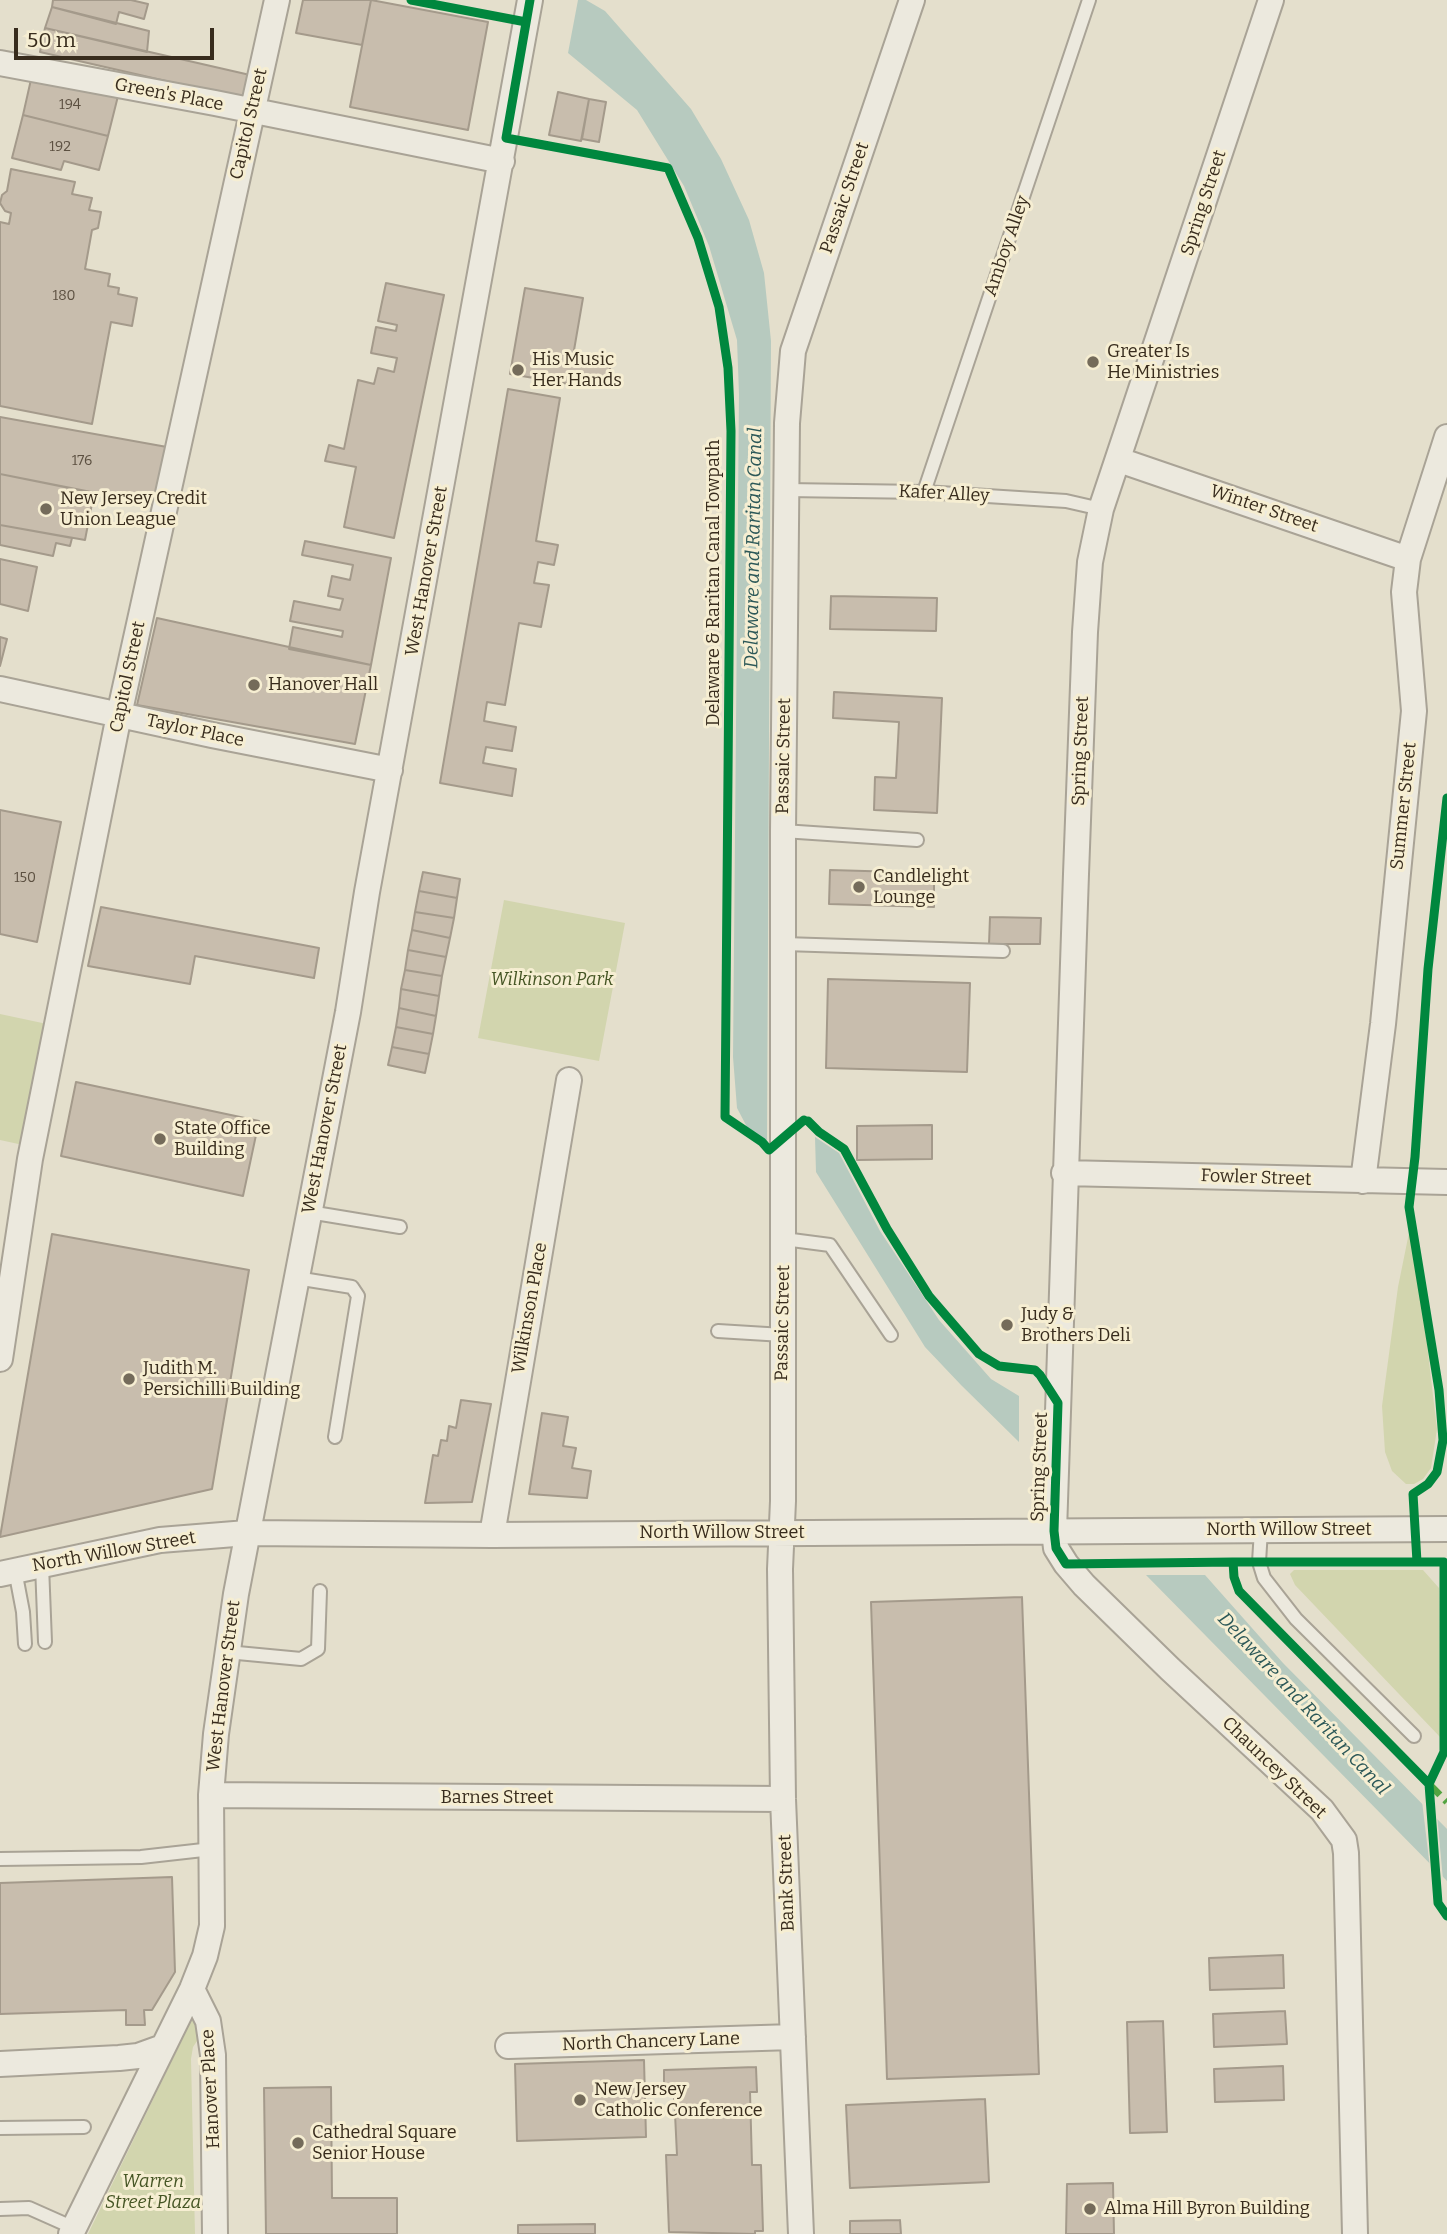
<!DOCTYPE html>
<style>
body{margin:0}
#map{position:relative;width:1447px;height:2234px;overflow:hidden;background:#e4dfcc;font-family:Bitter,serif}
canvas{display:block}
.scale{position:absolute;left:14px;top:28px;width:200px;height:32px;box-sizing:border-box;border:4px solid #382c1d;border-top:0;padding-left:9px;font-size:21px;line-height:24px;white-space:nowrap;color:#382c1d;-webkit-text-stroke:5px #f6eed2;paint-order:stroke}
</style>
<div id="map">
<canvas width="1447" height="2234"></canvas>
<div class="scale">50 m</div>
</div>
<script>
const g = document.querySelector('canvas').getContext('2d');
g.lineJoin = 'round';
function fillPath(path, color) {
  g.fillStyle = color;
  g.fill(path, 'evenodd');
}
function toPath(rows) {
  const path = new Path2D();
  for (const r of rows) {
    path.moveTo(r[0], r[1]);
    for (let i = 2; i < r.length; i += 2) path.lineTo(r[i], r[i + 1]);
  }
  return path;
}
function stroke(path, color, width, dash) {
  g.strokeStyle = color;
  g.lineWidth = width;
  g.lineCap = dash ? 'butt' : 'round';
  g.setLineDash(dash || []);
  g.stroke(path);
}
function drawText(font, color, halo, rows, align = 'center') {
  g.font = font + ' Bitter,serif';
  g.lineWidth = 6;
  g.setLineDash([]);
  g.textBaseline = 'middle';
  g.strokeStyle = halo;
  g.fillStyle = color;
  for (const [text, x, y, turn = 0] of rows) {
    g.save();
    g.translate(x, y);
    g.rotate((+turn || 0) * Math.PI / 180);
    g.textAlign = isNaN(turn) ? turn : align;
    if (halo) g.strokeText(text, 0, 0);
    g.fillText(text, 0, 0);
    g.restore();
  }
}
const green = toPath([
 [504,900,625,923,599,1061,478,1038],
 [0,1014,47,1024,23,1145,0,1140],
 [1412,1218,1437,1429,1431,1468,1423,1479,1414,1484,1406,1484,1392,1471,1385,1452,1382,1406,1398,1287],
 [1294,1570,1423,1570,1439,1588,1440,1737,1295,1585,1290,1574],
 [196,2018,199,2038,193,2047,191,2059,195,2234,88,2234,191,2021]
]);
const water = toPath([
 [578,0,586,0,605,11,691,109,721,159,749,220,764,273,771,341,767,1141,747,1127,737,1108,733,1057,739,394,737,340,709,246,684,186,637,110,568,53],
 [815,1137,839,1153,880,1231,939,1320,991,1379,1019,1396,1019,1442,961,1385,925,1347,816,1172],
 [1146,1575,1205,1575,1283,1663,1447,1829,1447,1881]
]);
const pier = toPath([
 [1422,1801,1437,1814,1443,1880,1430,1868]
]);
const building = toPath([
 [53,0,131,0,148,4,144,19,119,12,116,24,52,7,53,0],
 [303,0,371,0,362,45,296,33,303,0],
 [371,0,488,22,468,130,350,107,371,0],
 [52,7,149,31,147,52,45,28,52,7],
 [45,28,250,75,244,99,40,52,45,28],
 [32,75,118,96,108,136,23,115,32,75],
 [558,92,589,99,581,141,549,135,558,92],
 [589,99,606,102,599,142,582,139,589,99],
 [23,115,108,136,99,170,64,161,61,170,12,158,23,115],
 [11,169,75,182,72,194,92,198,89,210,101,212,98,228,92,230,85,269,110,274,108,286,119,288,118,294,137,298,132,326,111,322,92,424,0,406,0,222,9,224,11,213,5,211,0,203,2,195,7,191,11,169],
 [386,283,444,295,394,538,344,527,356,467,325,461,329,445,344,449,358,380,374,384,378,368,394,372,397,358,371,353,376,327,396,331,397,325,378,321,386,283],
 [525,288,583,298,573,356,611,363,608,380,571,373,569,384,510,374,525,288],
 [508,389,560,398,536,541,558,545,554,565,538,562,534,583,549,585,541,627,519,623,505,705,487,702,484,721,516,727,512,751,486,747,483,763,516,769,512,796,440,783,508,389],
 [0,417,167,447,157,505,0,474,0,417],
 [0,474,94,493,85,540,0,525,0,474],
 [0,525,72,538,70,546,56,543,53,556,0,545,0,525],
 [305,541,391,558,371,665,289,649,293,627,342,637,343,631,290,621,294,601,340,610,343,599,328,596,332,576,350,580,353,565,302,555,305,541],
 [0,559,37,567,28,611,0,604,0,559],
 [831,596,937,598,936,631,830,629,831,596],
 [157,618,371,665,355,744,137,705,157,618],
 [0,637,7,639,0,666,0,637],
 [834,692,942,698,937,813,874,810,875,777,896,778,899,722,833,718,834,692],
 [0,810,61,822,37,942,0,934,0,810],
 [830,870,934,873,934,907,829,904,830,870],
 [423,872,460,879,457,898,419,891,423,872],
 [419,891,457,898,454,918,415,912,419,891],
 [101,907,319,948,314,978,195,956,190,984,88,966,101,907],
 [415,912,454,918,450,938,412,930,415,912],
 [990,917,1041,918,1040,944,989,944,990,917],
 [412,930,450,938,446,957,408,950,412,930],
 [408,950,446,957,442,976,405,970,408,950],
 [405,970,442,976,439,996,401,989,405,970],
 [828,979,970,983,967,1072,826,1068,828,979],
 [401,989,439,996,436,1016,399,1008,401,989],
 [399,1008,436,1016,433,1034,396,1027,399,1008],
 [396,1027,433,1034,429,1054,392,1047,396,1027],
 [392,1047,429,1054,425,1073,388,1065,392,1047],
 [76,1082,259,1121,243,1196,61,1156,76,1082],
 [932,1125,932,1159,857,1160,857,1126,932,1125],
 [52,1234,249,1270,212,1489,0,1537,52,1234],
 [461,1400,491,1404,472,1502,425,1503,433,1455,438,1456,441,1440,447,1441,449,1426,456,1428,461,1400],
 [542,1413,568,1417,563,1446,576,1448,572,1468,591,1471,587,1498,529,1494,542,1413],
 [1022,1597,1039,2074,887,2079,871,1602,1022,1597],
 [172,1877,175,1972,152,2010,144,2010,145,2025,126,2025,126,2010,0,2014,0,1883,172,1877],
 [1283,1955,1284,1988,1210,1990,1209,1958,1283,1955],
 [1285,2011,1287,2044,1214,2047,1213,2014,1285,2011],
 [1163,2021,1167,2132,1130,2133,1127,2022,1163,2021],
 [644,2060,646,2137,517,2141,515,2064,644,2060],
 [1283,2066,1284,2100,1215,2102,1214,2069,1283,2066],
 [756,2067,757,2092,750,2092,752,2165,761,2165,763,2231,755,2231,755,2234,669,2232,666,2155,677,2155,674,2093,664,2094,664,2070,756,2067],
 [331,2087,332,2198,397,2198,397,2234,266,2234,264,2088,331,2087],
 [985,2099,989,2182,850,2188,846,2105,985,2099],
 [1113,2183,1114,2234,1066,2234,1067,2184,1113,2183],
 [900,2220,901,2234,850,2234,850,2221,900,2220],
 [595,2224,595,2234,518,2234,518,2225,595,2224]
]);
const service = toPath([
 [786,490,924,492,1066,501,1101,509],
 [924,492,1089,0],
 [783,831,917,840],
 [784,944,1003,951],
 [309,1212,400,1227],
 [784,1239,830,1245,891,1335],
 [296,1278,352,1287,358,1296,335,1437],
 [718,1331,783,1335],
 [1261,1530,1259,1562,1264,1578,1296,1619,1414,1736],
 [42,1565,45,1642],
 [15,1570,23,1612,25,1644],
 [227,1652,301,1659,318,1649,320,1591],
 [0,1859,141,1857,212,1849],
 [0,2128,84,2127],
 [0,2209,29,2208,74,2228]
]);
const minor = toPath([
 [1271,0,1101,509,1090,562,1085,632,1076,874,1054,1531,1056,1548,1066,1564,1084,1585,1170,1669,1322,1810,1344,1840,1346,1853,1355,2234],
 [0,63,215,103,502,161],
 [1119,460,1408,559],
 [0,689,212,735,390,770],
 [1064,1173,1447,1182],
 [1363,1181,1383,1024,1414,711,1404,592,1408,559,1447,437],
 [0,1359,30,1159,119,715,277,0],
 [492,1535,569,1080],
 [0,1574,160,1540,247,1533,492,1535,1447,1529],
 [211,1795,783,1799],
 [192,1989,208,2021,213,2055,215,2234],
 [508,2046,793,2037],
 [0,2064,119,2058,138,2056,163,2047],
 [71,2234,192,1989,205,1956,212,1926,211,1795,216,1734,236,1594,348,1012,367,892,530,0],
 [801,2234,783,1799,780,1569,783,1501,783,831,787,423,793,351,912,0]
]);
const quiet = toPath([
 [1430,1785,1447,1802]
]);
const cycleway = toPath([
 [411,0,526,22],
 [530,0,506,138,668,168,698,238,719,307,728,368,731,431,725,1117,762,1142,769,1150,804,1120],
 [808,1121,819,1132,844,1149,887,1229,929,1296,979,1354,999,1366,1035,1370,1040,1375,1058,1403,1054,1531,1056,1548,1066,1564,1233,1562,1234,1577,1239,1591,1429,1784,1438,1903,1447,1916],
 [1233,1562,1444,1562,1444,1752,1429,1784],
 [1417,1562,1413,1494,1428,1484,1437,1472,1443,1440,1439,1390,1409,1207,1415,1157,1428,969,1447,798]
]);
const markers = [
 [1093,362,7,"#746b5a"],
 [518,370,7,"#746b5a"],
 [46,509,7,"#746b5a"],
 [254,685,7,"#746b5a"],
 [859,887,7,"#746b5a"],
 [160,1139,7,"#746b5a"],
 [1007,1325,7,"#746b5a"],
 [129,1379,7,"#746b5a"],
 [580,2100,7,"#746b5a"],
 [298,2143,7,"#746b5a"],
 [1090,2209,7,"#746b5a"]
];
const numberNames = [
 ["194",70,105],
 ["192",60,147],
 ["180",64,296],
 ["176",82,461],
 ["150",25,878]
];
const streetNames = [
 ["Green's Place",169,95,11],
 ["Capitol Street",249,124,-77],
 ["Passaic Street",845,198,-71],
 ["Spring Street",1204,203,-72],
 ["Amboy Alley",1007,246,-71],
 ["Kafer Alley",944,494,3],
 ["Winter Street",1264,509,19],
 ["West Hanover Street",427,571,-80],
 ["Delaware & Raritan Canal Towpath",714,583,-90],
 ["Capitol Street",128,677,-78],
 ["Taylor Place",195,731,12],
 ["Spring Street",1081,751,-88],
 ["Passaic Street",784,756,-89],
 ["Summer Street",1404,806,-84],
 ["West Hanover Street",325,1129,-79],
 ["Fowler Street",1256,1178,2],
 ["Wilkinson Place",530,1308,-80],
 ["Passaic Street",783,1323,-89],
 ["Spring Street",1040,1467,-88],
 ["North Willow Street",1289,1530],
 ["North Willow Street",722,1533],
 ["North Willow Street",114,1552,-10],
 ["West Hanover Street",224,1686,-83],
 ["Chauncey Street",1274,1768,44],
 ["Barnes Street",497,1798],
 ["Bank Street",787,1883,-92],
 ["North Chancery Lane",651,2042,-2],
 ["Hanover Place",211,2089,-93]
];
const poiNames = [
 ["Greater Is",1107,352],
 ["He Ministries",1107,373],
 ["His Music",532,360],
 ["Her Hands",532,381],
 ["New Jersey Credit",60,499],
 ["Union League",60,520],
 ["Hanover Hall",268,685],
 ["Candlelight",873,877],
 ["Lounge",873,898],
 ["State Office",174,1129],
 ["Building",174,1150],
 ["Judy &",1021,1315],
 ["Brothers Deli",1021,1336],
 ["Judith M.",143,1369],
 ["Persichilli Building",143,1390],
 ["New Jersey",594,2090],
 ["Catholic Conference",594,2111],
 ["Cathedral Square",312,2133],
 ["Senior House",312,2154],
 ["Alma Hill Byron Building",1104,2209]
];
const parkNames = [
 ["Wilkinson Park",552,980],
 ["Warren",153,2182],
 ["Street Plaza",153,2203]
];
const waterNames = [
 ["Delaware and Raritan Canal",754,548,-89],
 ["Delaware and Raritan Canal",1303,1704,47]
];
fillPath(green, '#d2d5ae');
fillPath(water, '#b7cabf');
fillPath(pier, '#e4dfcc');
fillPath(building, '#c8bdad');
stroke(building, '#a49a8b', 2);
stroke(service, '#a9a396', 16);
stroke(minor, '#a9a396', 28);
stroke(service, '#ece9de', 12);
stroke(minor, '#ece9de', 24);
stroke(quiet, '#53a441', 7, [14, 7]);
stroke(cycleway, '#00873e', 9);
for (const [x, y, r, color] of markers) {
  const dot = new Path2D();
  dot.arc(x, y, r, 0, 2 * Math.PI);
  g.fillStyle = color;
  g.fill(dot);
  stroke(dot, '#f6eed2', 2.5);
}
drawText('14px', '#5c5041', null, numberNames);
drawText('18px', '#382c1d', '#f6eed2', streetNames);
drawText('18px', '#382c1d', '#f6eed2', poiNames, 'left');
drawText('italic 18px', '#455524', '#f6eed2', parkNames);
drawText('italic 19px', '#2c5858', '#f6eed2', waterNames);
</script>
